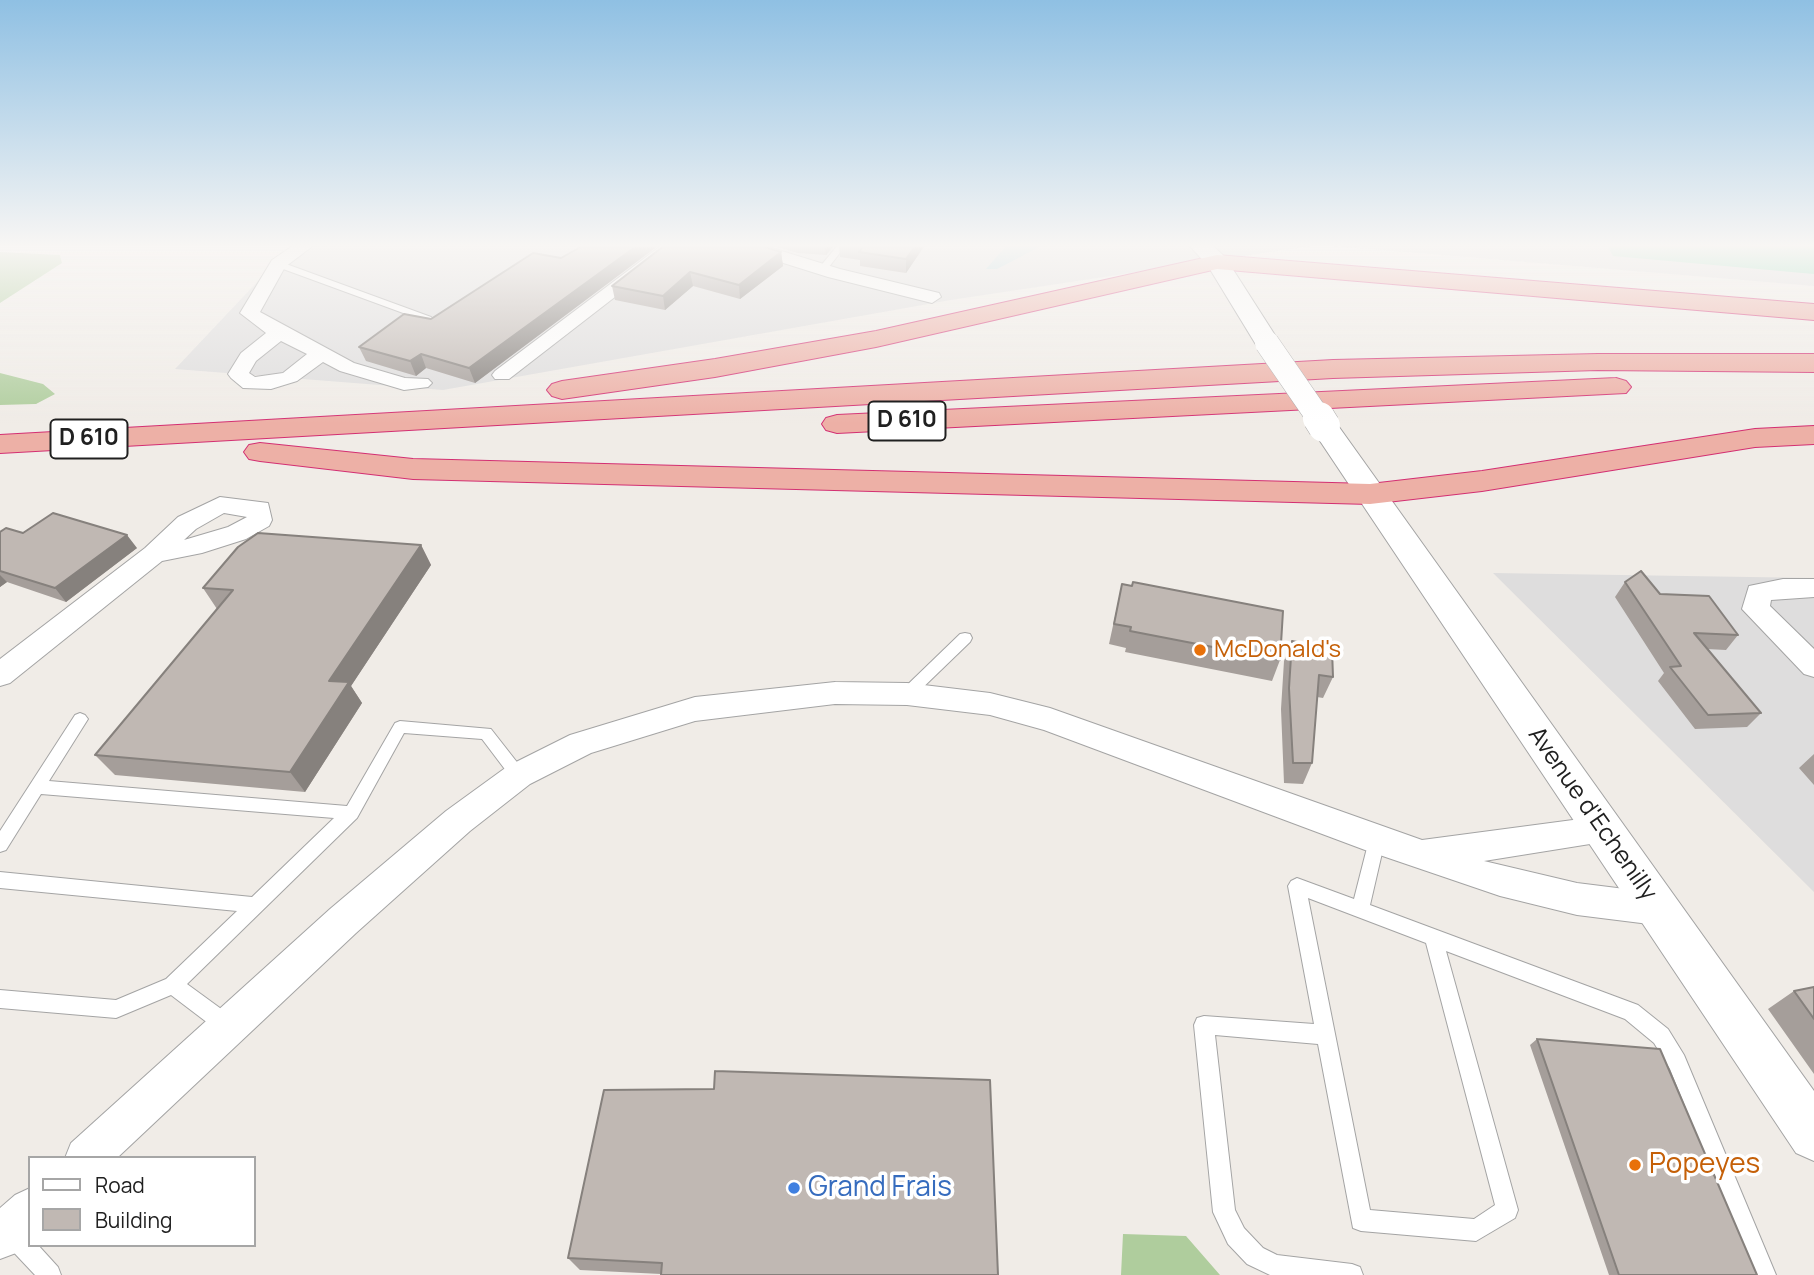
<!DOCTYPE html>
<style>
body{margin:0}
#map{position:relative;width:1814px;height:1275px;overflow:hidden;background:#f0ece7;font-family:Manrope,sans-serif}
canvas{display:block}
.legend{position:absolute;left:28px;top:1156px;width:228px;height:91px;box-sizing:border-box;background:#fff;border:2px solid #a6a6a6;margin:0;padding:9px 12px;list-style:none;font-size:21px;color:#202020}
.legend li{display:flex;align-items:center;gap:14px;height:35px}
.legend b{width:35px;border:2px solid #a6a6a6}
</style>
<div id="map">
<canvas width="1814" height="1275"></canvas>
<ul class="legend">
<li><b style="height:9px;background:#fff"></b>Road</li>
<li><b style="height:19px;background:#c0b8b3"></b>Building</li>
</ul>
</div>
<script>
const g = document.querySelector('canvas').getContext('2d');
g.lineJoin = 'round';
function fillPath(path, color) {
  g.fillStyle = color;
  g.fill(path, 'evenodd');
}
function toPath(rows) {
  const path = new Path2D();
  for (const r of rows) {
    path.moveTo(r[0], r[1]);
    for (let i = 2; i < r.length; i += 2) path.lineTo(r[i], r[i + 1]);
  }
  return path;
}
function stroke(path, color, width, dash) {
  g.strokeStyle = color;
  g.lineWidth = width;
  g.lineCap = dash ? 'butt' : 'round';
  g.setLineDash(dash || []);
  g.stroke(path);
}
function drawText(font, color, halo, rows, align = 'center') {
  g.font = font + ' Manrope,sans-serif';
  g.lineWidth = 7;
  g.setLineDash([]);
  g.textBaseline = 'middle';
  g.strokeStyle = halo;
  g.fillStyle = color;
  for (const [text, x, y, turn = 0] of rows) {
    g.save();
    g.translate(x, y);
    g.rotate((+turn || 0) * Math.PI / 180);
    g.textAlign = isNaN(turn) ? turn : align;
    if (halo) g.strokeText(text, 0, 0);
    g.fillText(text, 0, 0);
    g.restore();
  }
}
const residential = toPath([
 [292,245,1317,245,951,300,443,390,175,369],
 [1321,245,1814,245,1814,286],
 [1493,573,1814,578,1814,892]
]);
const forest = toPath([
 [0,252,60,255,62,263,0,303],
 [0,373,43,384,55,394,36,404,0,405],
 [1123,1234,1186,1236,1220,1275,1121,1275]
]);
const pitch = toPath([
 [1607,245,1814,245,1814,274,1613,256]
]);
const water = toPath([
 [1007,245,1043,245,997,269,986,269]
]);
const service = toPath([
 [838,245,846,245,825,272,819,272,819,268,838,245],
 [278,261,431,317,433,319,425,321,275,266,274,264,278,261],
 [965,633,970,634,972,638,970,642,912,698,902,698,900,694,902,690,960,634,965,633],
 [80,713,85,715,88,719,49,781,347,806,395,723,400,721,491,729,527,775,525,780,519,781,513,780,482,739,404,733,357,818,187,984,235,1019,238,1026,235,1033,228,1035,221,1033,171,995,116,1018,0,1008,0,990,116,1000,166,979,237,911,0,888,0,872,252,897,334,818,41,794,6,850,0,852,0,831,75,715,80,713],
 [1377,833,1383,835,1385,840,1370,905,1638,1005,1668,1029,1684,1055,1776,1275,1754,1275,1670,1069,1654,1043,1625,1019,1446,951,1518,1210,1515,1218,1476,1241,1361,1231,1353,1228,1318,1044,1215,1035,1235,1210,1244,1228,1263,1248,1277,1255,1352,1264,1360,1267,1363,1275,1270,1275,1247,1264,1228,1244,1213,1212,1194,1025,1197,1018,1204,1016,1314,1024,1288,886,1291,881,1297,878,1354,899,1369,840,1371,835,1377,833],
 [1308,898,1426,943,1495,1205,1474,1219,1370,1210,1308,898],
 [11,1222,19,1225,30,1237,30,1245,38,1245,58,1267,61,1275,35,1275,3,1241,0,1233,3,1225,11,1222]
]);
const minor = toPath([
 [294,245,314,245,285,267,260,312,354,363,405,378,428,379,432,383,428,387,404,390,340,371,323,362,297,381,271,389,243,388,231,378,228,374,241,353,266,333,240,313,272,260,294,245],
 [281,341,307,354,283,373,255,377,249,373,256,361,281,341],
 [662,245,682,245,509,379,495,379,492,375,495,371,662,245],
 [736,245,762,245,840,269,939,293,941,297,932,303,828,277,739,249,736,245],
 [220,497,268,503,272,520,269,526,246,539,202,553,162,561,10,683,0,686,0,659,145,548,178,517,220,497],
 [224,513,247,517,228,527,184,540,196,529,224,513],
 [1783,579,1814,579,1814,597,1771,600,1770,606,1814,649,1814,677,1804,674,1742,609,1749,586,1783,579],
 [835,682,907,683,990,693,1050,708,1422,840,1603,816,1615,820,1620,830,1615,840,1484,861,1577,883,1657,893,1669,898,1675,909,1669,920,1657,925,1577,915,1500,896,1365,850,1044,730,990,715,907,705,835,704,695,721,591,753,530,784,470,831,356,933,117,1158,65,1158,71,1143,330,909,446,811,508,766,570,735,695,697,835,682],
 [30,1188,30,1240,16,1253,0,1259,0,1208,15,1195,30,1188]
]);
const tertiary = toPath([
 [1189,245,1212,245,1225,257,1280,343,1276,348,1258,348,1208,266,1189,245],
 [1324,418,1334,420,1814,1091,1814,1161,1796,1153,1310,426,1314,420,1324,418]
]);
const trunk = toPath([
 [1217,255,1814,304,1814,320,1217,269,876,347,715,377,562,399,552,396,547,390,552,384,562,381,715,359,876,331,1217,255],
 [1598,354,1814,354,1814,372,1598,370,1333,378,0,453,0,435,1333,360,1598,354],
 [1616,378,1626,381,1631,387,1626,393,837,433,826,430,822,424,826,418,837,415,1616,378],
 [1814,426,1814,444,1755,447,1482,491,1370,504,413,479,260,461,249,459,244,452,249,445,260,443,413,459,1370,484,1482,471,1755,429,1814,426]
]);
const tertiaryBridgeFar1 = toPath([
 [1267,343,1320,420]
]);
const tertiaryBridge = toPath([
 [1319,418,1324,426]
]);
const wall = toPath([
 [584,245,659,245,475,383,426,368,416,376,366,361,359,347,431,319,561,258],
 [770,245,835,245,826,255,798,253],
 [839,245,925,245,906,273,860,266,860,260,840,257],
 [781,252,783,266,740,299,693,286,665,310,615,300,612,286],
 [0,532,23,533,137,548,66,602,7,582,0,587],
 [421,545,431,565,351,686,362,703,305,792,115,775,95,755,217,609,203,588],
 [1625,582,1660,594,1738,635,1726,650,1707,649,1761,713,1747,727,1695,729,1658,681,1664,673,1615,597],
 [1122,584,1280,660,1272,681,1125,652,1126,648,1109,644],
 [1292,641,1333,677,1323,698,1317,697,1312,763,1303,784,1284,783,1281,709,1284,661],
 [1814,754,1814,785,1799,768],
 [1814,987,1814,1074,1768,1009,1794,991],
 [1537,1039,1757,1275,1609,1275,1530,1045],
 [990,1080,661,1274,580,1270,568,1258,714,1089]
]);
const shadedWall = toPath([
 [638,245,659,245,475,383,469,368],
 [825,245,835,245,826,255],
 [916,245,925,245,906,273,906,259],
 [781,252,783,266,740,299,739,285],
 [690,272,693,286,665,310,663,296],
 [421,354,426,368,416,376,410,361],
 [127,535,137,548,66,602,55,588],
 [421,545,431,565,351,686,362,703,305,792,290,772,329,681],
 [0,575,7,582,0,587]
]);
const building = toPath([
 [584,245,638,245,469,368,421,354,410,361,359,347,404,314,431,319,533,253,561,258,584,245],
 [665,245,759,245,781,252,739,285,690,272,663,296,612,286,665,245],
 [848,245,916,245,906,259,859,252,863,247,848,245],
 [53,513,127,535,55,588,0,571,0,532,6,528,23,533,53,513],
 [258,533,421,545,329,681,349,682,290,772,95,755,233,590,203,588,238,547,258,533],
 [1641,571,1660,594,1709,596,1738,635,1694,633,1761,713,1708,715,1670,667,1681,666,1625,582,1641,571],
 [1133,582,1283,611,1280,660,1130,631,1131,627,1114,624,1122,584,1132,586,1133,582],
 [1292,641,1332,649,1333,677,1319,675,1312,763,1293,763,1289,688,1292,641],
 [1814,987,1814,1019,1794,991,1814,987],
 [1537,1039,1660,1049,1757,1275,1619,1275,1537,1039],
 [715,1071,990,1080,998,1275,661,1275,662,1263,568,1258,604,1090,714,1089,715,1071]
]);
const markers = [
 [1200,650,7,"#e8710a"],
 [1635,1165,7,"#e8710a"],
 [794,1188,7,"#3f7fe0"]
];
const shields = [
 [907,421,77],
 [89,439,77]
];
const shieldNames = [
 ["D 610",907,421],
 ["D 610",89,439]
];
const foodNames = [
 ["McDonald's",1214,650]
];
const streetNames = [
 ["Avenue d'Echenilly",1592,814,55]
];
const nearFoodnames = [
 ["Popeyes",1649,1165]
];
const nearShopnames = [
 ["Grand Frais",808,1188]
];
fillPath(residential, '#dedddd');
fillPath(forest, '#afcd9d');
fillPath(pitch, '#89dbb5');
fillPath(water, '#a9d3db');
stroke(service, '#a4a4a4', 2);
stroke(minor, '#a4a4a4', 2);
stroke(tertiary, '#a4a4a4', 2);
stroke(trunk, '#d32f72', 2);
fillPath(service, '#fff');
fillPath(minor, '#fff');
fillPath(tertiary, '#fff');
fillPath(trunk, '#edb0a6');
stroke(tertiaryBridgeFar1, '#a4a4a4', 25, []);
stroke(tertiaryBridge, '#a4a4a4', 33, []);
stroke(tertiaryBridgeFar1, '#fff', 24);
stroke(tertiaryBridge, '#fff', 32);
fillPath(wall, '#a59e9a');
fillPath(shadedWall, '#86817d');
fillPath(building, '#c0b8b3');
stroke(building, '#86817d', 2);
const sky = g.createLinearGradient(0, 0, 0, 423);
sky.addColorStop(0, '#8fc0e3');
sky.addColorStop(0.58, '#f8f6f4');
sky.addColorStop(1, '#f8f6f400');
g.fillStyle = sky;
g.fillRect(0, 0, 1814, 423);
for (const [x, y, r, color] of markers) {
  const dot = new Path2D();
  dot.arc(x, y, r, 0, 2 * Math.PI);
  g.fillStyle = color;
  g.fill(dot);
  stroke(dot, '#fff', 2.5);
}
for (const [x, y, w] of shields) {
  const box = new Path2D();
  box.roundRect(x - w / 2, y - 19.5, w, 39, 5);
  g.fillStyle = '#fff';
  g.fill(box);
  stroke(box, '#202020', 2);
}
drawText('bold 23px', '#202020', null, shieldNames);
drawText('24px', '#c56008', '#fff', foodNames, 'left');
drawText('24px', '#202020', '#fff', streetNames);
drawText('28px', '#c56008', '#fff', nearFoodnames, 'left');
drawText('28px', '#366cbe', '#fff', nearShopnames, 'left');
</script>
